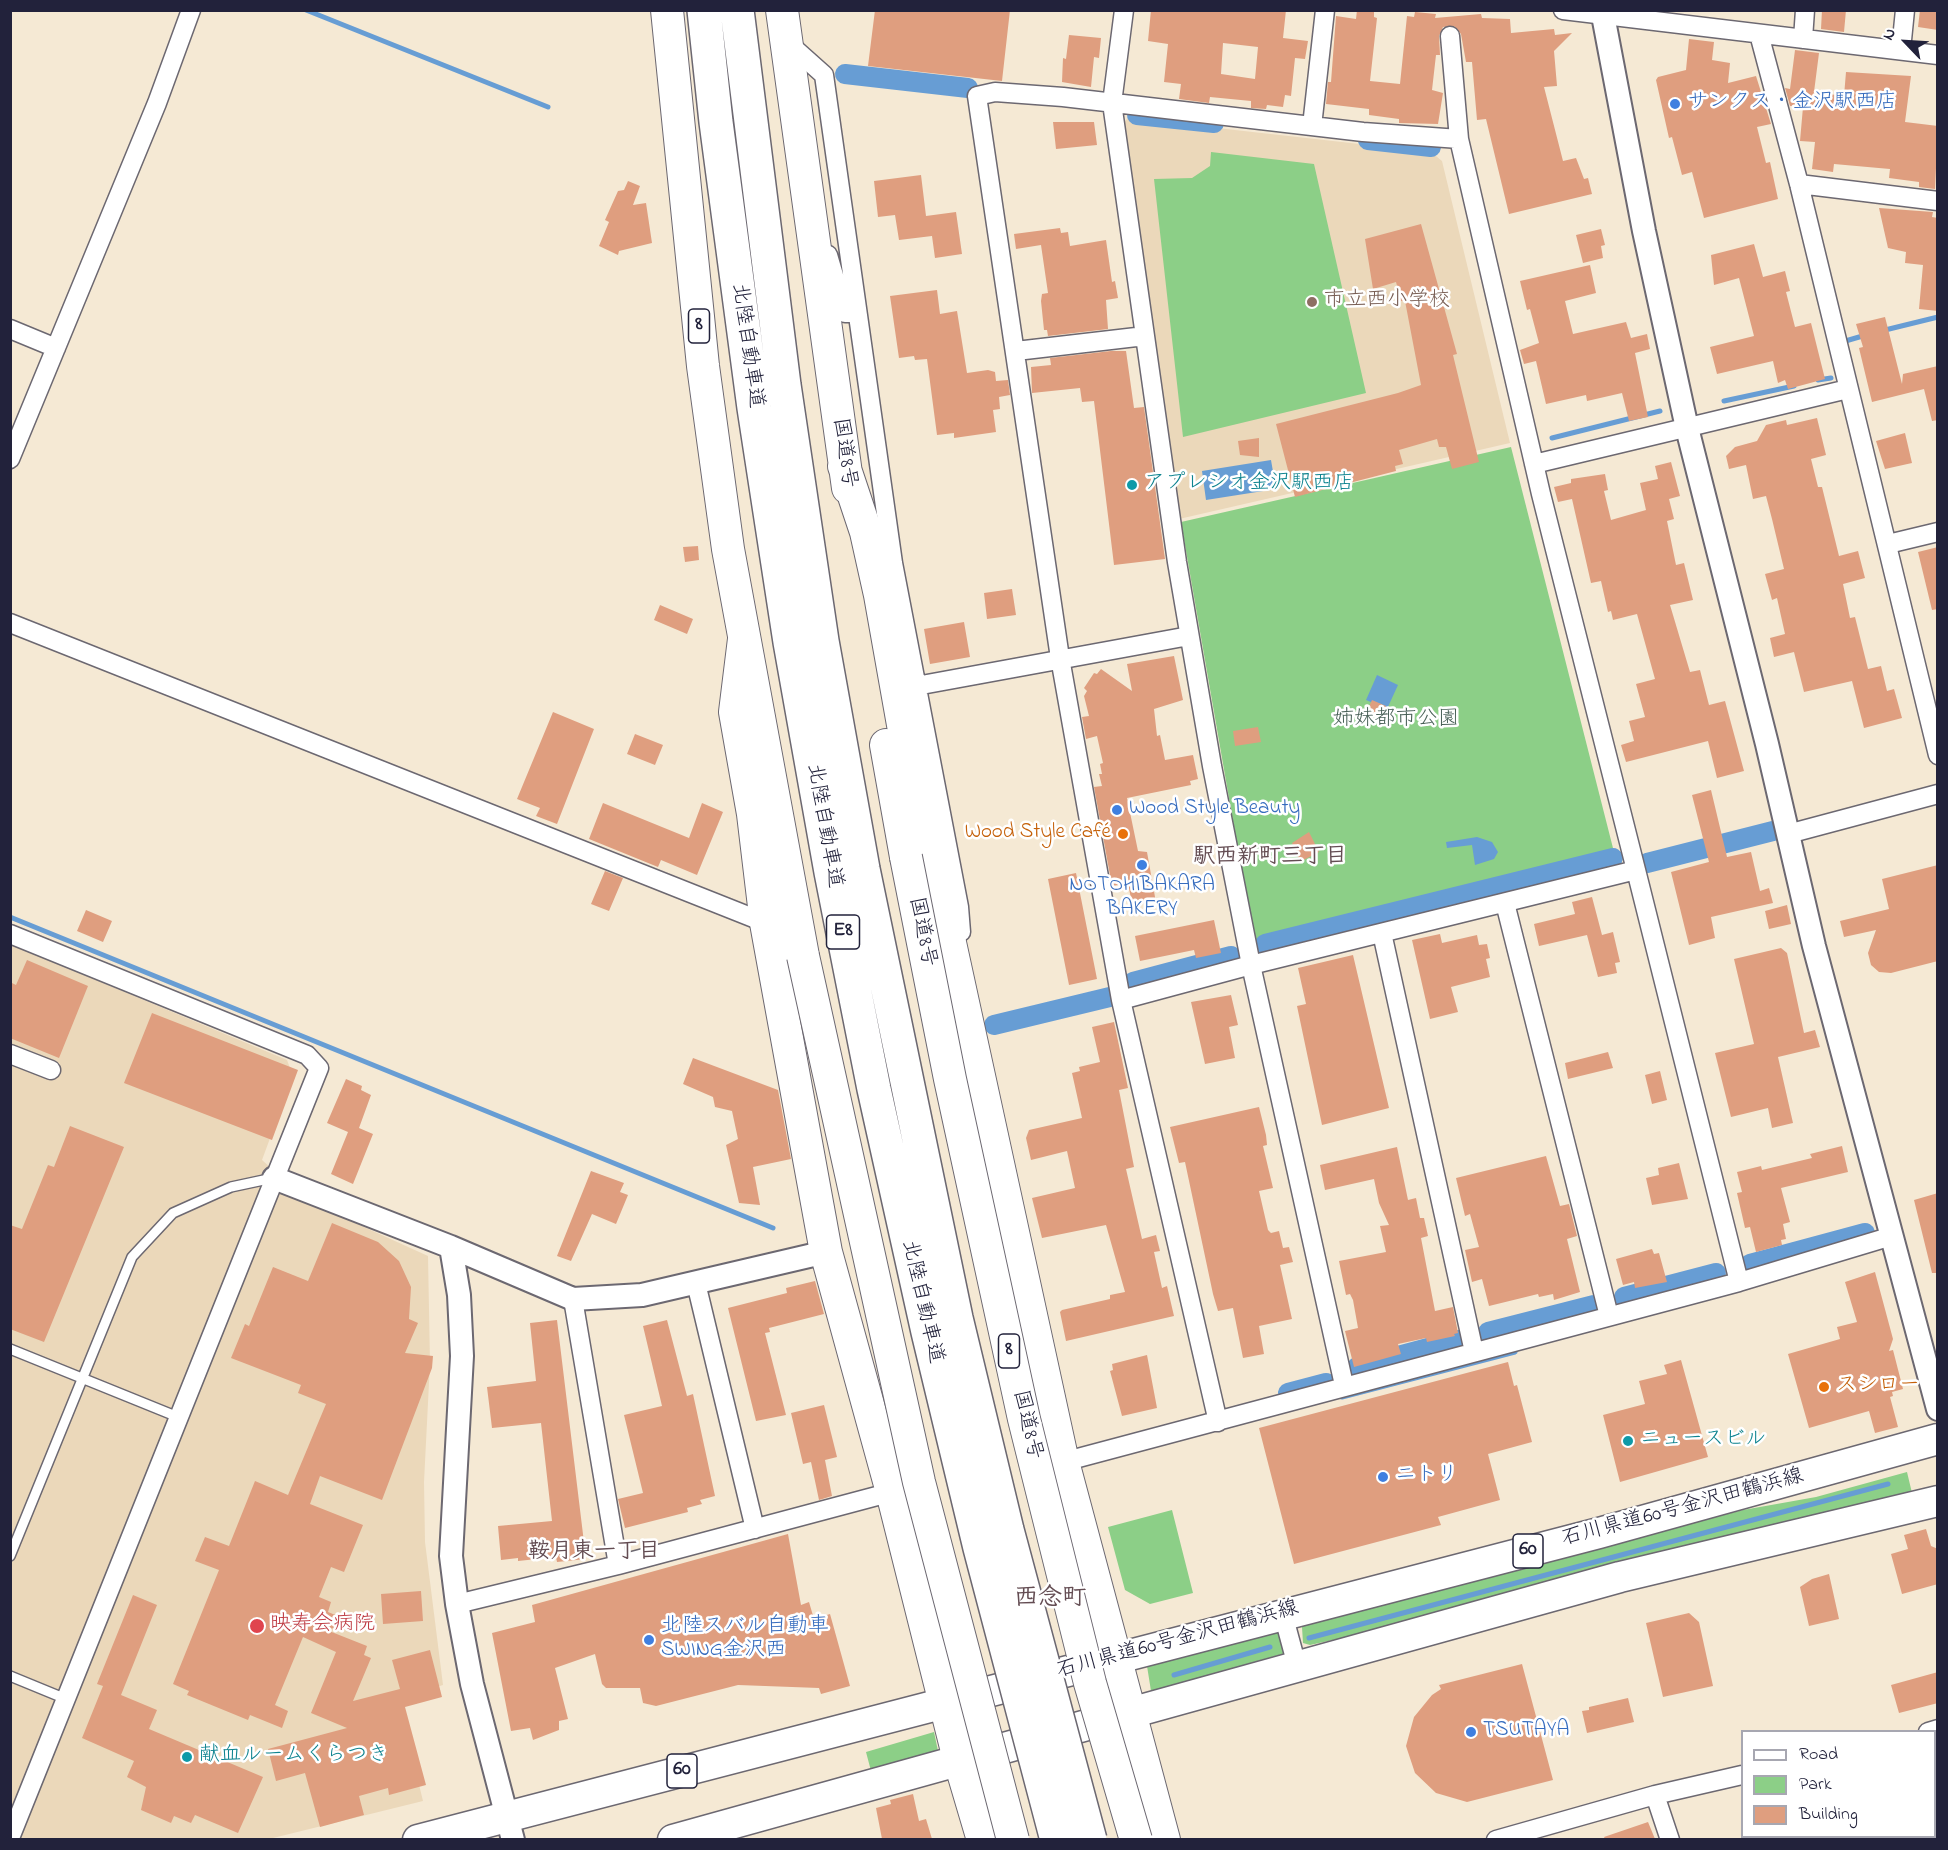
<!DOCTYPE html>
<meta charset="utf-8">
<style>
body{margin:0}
#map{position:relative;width:1948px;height:1850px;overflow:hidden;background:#f5e9d4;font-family:"Indie Flower",sans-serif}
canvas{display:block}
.frame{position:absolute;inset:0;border:12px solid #22223b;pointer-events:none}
.legend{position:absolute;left:1741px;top:1730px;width:195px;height:108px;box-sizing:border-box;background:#fff;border:2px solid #a7a7b1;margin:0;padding:8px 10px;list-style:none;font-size:18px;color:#22223b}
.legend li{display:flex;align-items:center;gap:12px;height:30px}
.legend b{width:30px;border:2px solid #a7a7b1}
.north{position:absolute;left:1876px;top:12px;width:60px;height:60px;-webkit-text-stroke:4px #fff;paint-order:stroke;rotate:295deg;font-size:16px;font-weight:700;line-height:24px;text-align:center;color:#22223b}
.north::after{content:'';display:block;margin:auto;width:21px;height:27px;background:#22223b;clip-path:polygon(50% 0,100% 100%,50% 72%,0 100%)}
</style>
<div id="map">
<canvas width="1948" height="1850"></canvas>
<div class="frame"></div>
<ul class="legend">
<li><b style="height:8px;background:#fff"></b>Road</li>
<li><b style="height:16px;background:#8ccf87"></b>Park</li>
<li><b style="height:16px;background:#df9e7f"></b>Building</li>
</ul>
<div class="north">N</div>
</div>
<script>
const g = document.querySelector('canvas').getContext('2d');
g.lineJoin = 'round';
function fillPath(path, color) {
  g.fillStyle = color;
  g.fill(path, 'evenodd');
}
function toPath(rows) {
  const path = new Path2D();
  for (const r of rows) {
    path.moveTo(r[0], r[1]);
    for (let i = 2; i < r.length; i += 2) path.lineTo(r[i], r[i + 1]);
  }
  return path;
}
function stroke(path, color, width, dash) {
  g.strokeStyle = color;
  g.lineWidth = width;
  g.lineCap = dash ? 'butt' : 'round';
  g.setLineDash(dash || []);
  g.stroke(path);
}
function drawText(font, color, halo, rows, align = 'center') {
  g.font = font + ' "Indie Flower","Klee One",sans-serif';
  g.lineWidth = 5;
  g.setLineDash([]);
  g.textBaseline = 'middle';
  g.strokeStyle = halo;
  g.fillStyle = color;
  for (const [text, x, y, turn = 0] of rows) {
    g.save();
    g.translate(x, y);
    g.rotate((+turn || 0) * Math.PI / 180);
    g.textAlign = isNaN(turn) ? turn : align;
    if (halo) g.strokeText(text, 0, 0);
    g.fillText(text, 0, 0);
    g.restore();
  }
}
const built = toPath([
 [1128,118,1431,152,1442,161,1510,443,1179,519,1123,123],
 [10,944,287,1060,293,1076,262,1160,309,1202,428,1256,430,1363,424,1482,425,1542,443,1685,398,1699,423,1801,269,1839,11,1839]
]);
const green = toPath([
 [1211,152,1314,164,1366,393,1183,437,1154,179,1192,178,1210,166],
 [1511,447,1614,852,1254,942,1181,522],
 [1907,1472,1912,1493,1383,1629,1310,1645,1303,1643,1302,1627,1306,1623,1743,1510,1816,1497],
 [1172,1510,1193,1593,1150,1604,1125,1590,1108,1527],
 [1278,1632,1286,1653,1151,1691,1147,1666],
 [934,1732,938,1751,871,1771,866,1752]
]);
const water = toPath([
 [1271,460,1276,489,1206,500,1202,471],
 [1377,675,1398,685,1387,709,1366,700],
 [1477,837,1492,842,1498,852,1494,859,1475,865,1472,845,1447,848,1446,842]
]);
const stream = toPath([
 [306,10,548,107],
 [1881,331,1938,317],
 [1842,342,1866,335],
 [1818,380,1831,378],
 [1724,401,1794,386],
 [1552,438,1660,411],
 [10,917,773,1228],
 [1342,1397,1515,1352],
 [1309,1638,1888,1484],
 [1174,1675,1270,1647]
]);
const canal = toPath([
 [845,74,968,88],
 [1137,115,1214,123],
 [1368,140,1431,147],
 [1647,863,1773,831],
 [1265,944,1613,858],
 [1133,982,1231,956],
 [994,1025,1114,996],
 [1750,1264,1865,1233],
 [1624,1297,1716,1273],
 [1488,1332,1594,1305],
 [1357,1367,1458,1340],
 [1288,1393,1326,1383]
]);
const building = toPath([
 [875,10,1010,10,1002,81,868,66],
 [1151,10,1286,10,1283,38,1308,41,1305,59,1295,58,1291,96,1285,95,1283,107,1267,105,1266,109,1251,108,1251,101,1210,97,1209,103,1179,99,1181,84,1164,82,1168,44,1148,41],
 [1223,43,1258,47,1255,79,1221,74],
 [1357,10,1374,10,1374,17,1377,18,1370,81,1400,84,1407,16,1414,17,1415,12,1436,14,1435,18,1481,14,1482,18,1510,19,1511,33,1554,29,1555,35,1572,33,1554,51,1557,86,1544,87,1563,161,1576,158,1584,179,1588,178,1592,194,1509,214,1486,119,1477,120,1472,62,1466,62,1461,34,1454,26,1443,27,1439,36,1440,55,1436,55,1432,90,1443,93,1438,124,1399,123,1399,119,1369,115,1369,109,1326,104,1328,82,1331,82,1336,16,1356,19],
 [1822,10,1846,10,1844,32,1821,29],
 [1920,10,1938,10,1938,30,1918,27],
 [1069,35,1101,38,1099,58,1094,57,1091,87,1062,82,1063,58,1066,59],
 [1689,39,1714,42,1712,60,1730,63,1728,83,1756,76,1771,124,1757,127,1766,163,1770,162,1778,199,1704,218,1692,172,1682,175,1672,137,1669,138,1656,80,1658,77,1686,70],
 [1795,50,1819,53,1814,92,1844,96,1846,72,1911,76,1905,122,1938,126,1935,189,1919,187,1919,182,1889,178,1890,169,1834,164,1833,172,1812,169,1815,142,1800,141,1803,107,1790,106,1785,88,1790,89],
 [1053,122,1094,122,1097,145,1056,149],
 [921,175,926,216,956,212,962,254,935,258,932,236,899,240,895,215,878,217,874,181],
 [628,181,640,186,633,205,646,203,652,243,619,251,618,255,599,246,609,222,605,220,618,191,624,190],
 [1879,208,1933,212,1932,217,1938,218,1938,311,1919,309,1923,265,1905,263,1906,252,1888,248],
 [1421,224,1457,354,1453,355,1479,462,1452,469,1446,447,1439,447,1437,439,1399,450,1403,464,1395,466,1396,471,1295,497,1276,424,1398,393,1421,385,1405,301,1401,301,1396,282,1373,289,1365,239],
 [1060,228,1061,233,1068,232,1070,246,1106,240,1112,282,1115,281,1118,298,1106,300,1108,329,1048,336,1047,330,1044,330,1041,301,1042,294,1048,293,1041,245,1016,249,1014,234],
 [1601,229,1605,245,1601,246,1603,258,1583,263,1576,235],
 [1754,244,1763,277,1785,271,1790,291,1786,292,1795,327,1811,323,1825,379,1788,389,1785,380,1778,383,1773,361,1717,374,1710,347,1754,336,1739,278,1714,285,1711,255],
 [1590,265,1596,293,1565,301,1573,334,1626,322,1631,338,1647,334,1650,349,1635,353,1648,417,1629,421,1622,393,1587,401,1586,395,1546,404,1536,361,1524,364,1520,350,1539,343,1530,309,1527,310,1520,281],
 [937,290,940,314,957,311,967,373,988,370,995,372,996,381,1008,380,1010,395,999,397,1000,409,993,410,996,432,954,438,954,433,937,435,927,359,915,360,914,356,899,358,890,296],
 [1885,317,1902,384,1903,374,1938,366,1938,420,1932,421,1924,389,1872,402,1859,348,1863,347,1856,324],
 [1111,351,1126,351,1134,408,1144,407,1165,559,1114,565,1094,401,1082,402,1080,388,1032,393,1031,367,1051,365,1050,358],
 [1817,418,1826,455,1811,459,1818,487,1822,487,1839,556,1858,551,1865,578,1843,584,1850,618,1855,617,1868,669,1881,666,1887,691,1894,689,1902,718,1864,728,1852,681,1804,692,1794,652,1774,657,1770,638,1785,634,1777,598,1772,600,1765,574,1784,569,1772,519,1766,496,1753,499,1746,465,1729,469,1726,456,1735,447,1757,441,1766,425,1786,420,1787,425],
 [1905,433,1912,463,1885,469,1876,441],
 [1259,438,1259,457,1240,455,1238,441],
 [1671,462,1680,496,1669,499,1674,519,1667,521,1676,565,1684,563,1693,600,1670,605,1690,672,1700,670,1709,705,1725,701,1744,771,1717,778,1708,741,1626,762,1621,745,1634,741,1629,721,1645,717,1636,684,1655,679,1637,614,1613,620,1611,611,1608,612,1601,581,1591,583,1572,499,1558,502,1554,487,1571,483,1571,479,1605,474,1608,490,1604,491,1611,520,1646,510,1640,483,1658,479,1655,466],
 [698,546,699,560,685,562,683,547],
 [1938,547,1938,609,1932,610,1918,552],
 [1012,589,1016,615,987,619,984,593],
 [660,605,693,619,687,634,654,620],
 [964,622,970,657,930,664,924,629],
 [1174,656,1183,700,1154,709,1157,736,1160,735,1165,760,1193,755,1198,779,1190,781,1191,785,1127,798,1138,851,1147,852,1155,897,1155,900,1132,904,1128,883,1112,886,1094,787,1102,786,1099,774,1102,774,1100,764,1103,763,1097,736,1086,739,1082,717,1089,716,1084,696,1087,691,1084,688,1094,673,1097,674,1101,669,1132,691,1127,664],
 [1372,700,1386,706,1380,719,1366,713],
 [553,712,594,729,557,824,536,816,540,808,517,799],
 [1258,727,1261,742,1235,746,1233,731],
 [635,734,663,745,655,765,627,754],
 [1711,790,1727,857,1751,852,1760,891,1769,888,1773,903,1711,917,1715,938,1689,945,1671,872,1709,862,1692,795],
 [603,803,689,838,702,803,723,812,697,875,661,860,658,867,589,839],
 [1309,832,1319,852,1300,862,1292,843],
 [1938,865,1938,961,1891,973,1879,972,1871,965,1868,953,1876,930,1844,937,1840,921,1889,909,1882,879],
 [605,871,623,878,609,911,591,904],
 [1076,873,1097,979,1069,985,1048,879],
 [1592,897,1602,935,1613,932,1620,962,1615,963,1617,973,1598,977,1587,935,1539,946,1534,924,1575,914,1572,902],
 [1787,905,1791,924,1769,929,1765,911],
 [86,910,112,921,103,942,77,931],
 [1214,920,1221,953,1196,958,1194,950,1140,961,1135,936],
 [1440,934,1442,943,1477,935,1479,945,1487,944,1490,958,1486,959,1490,977,1451,987,1458,1012,1430,1019,1412,940],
 [1781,948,1787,953,1804,1033,1815,1030,1820,1047,1778,1057,1793,1123,1772,1128,1768,1108,1731,1117,1715,1053,1754,1044,1734,959],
 [1353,955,1389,1108,1322,1125,1297,1006,1306,1004,1298,968],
 [27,960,88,986,59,1058,10,1038,10,982,16,985],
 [1231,995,1238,1025,1229,1027,1235,1058,1205,1064,1191,1002],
 [152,1013,298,1070,272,1140,124,1083],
 [1114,1022,1128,1088,1119,1090,1134,1167,1126,1169,1142,1239,1156,1235,1160,1251,1154,1252,1162,1288,1167,1286,1174,1316,1066,1341,1060,1312,1062,1310,1110,1299,1110,1295,1125,1292,1106,1225,1042,1238,1032,1198,1075,1188,1067,1151,1031,1160,1026,1138,1029,1130,1082,1118,1072,1073,1080,1071,1079,1067,1100,1062,1092,1027],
 [1608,1052,1613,1068,1568,1079,1565,1063],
 [693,1058,778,1090,791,1159,753,1167,760,1205,739,1203,726,1145,738,1139,732,1111,715,1107,713,1097,683,1084],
 [1660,1071,1667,1100,1652,1104,1645,1075],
 [346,1079,362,1086,361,1090,371,1095,359,1128,373,1134,353,1184,331,1174,348,1132,327,1123],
 [1259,1107,1266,1135,1267,1145,1263,1146,1273,1188,1259,1191,1268,1230,1271,1233,1279,1231,1283,1248,1289,1247,1293,1262,1280,1265,1292,1319,1259,1326,1264,1354,1243,1358,1233,1308,1218,1311,1213,1294,1185,1162,1179,1163,1170,1127],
 [70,1126,124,1147,44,1342,10,1329,10,1225,22,1229,48,1165,54,1167],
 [1842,1146,1848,1172,1781,1188,1790,1222,1783,1224,1786,1239,1781,1240,1782,1245,1756,1252,1750,1227,1745,1228,1737,1193,1742,1192,1737,1172,1761,1166,1762,1170,1812,1158,1810,1154],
 [1397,1147,1408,1200,1416,1198,1420,1218,1424,1218,1428,1236,1421,1238,1435,1311,1453,1307,1458,1333,1454,1334,1455,1336,1427,1342,1426,1338,1398,1344,1401,1354,1354,1367,1345,1331,1358,1328,1353,1300,1350,1294,1346,1295,1339,1261,1386,1252,1380,1226,1389,1225,1379,1203,1374,1179,1325,1190,1320,1165],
 [1546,1156,1560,1206,1569,1204,1577,1236,1567,1239,1580,1292,1554,1300,1553,1294,1539,1297,1538,1294,1489,1306,1482,1279,1472,1282,1465,1250,1479,1247,1470,1214,1465,1216,1456,1178],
 [1679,1163,1688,1199,1652,1205,1646,1178,1659,1175,1658,1168],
 [591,1171,624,1183,620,1192,628,1195,616,1224,592,1214,571,1261,557,1256],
 [1938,1193,1938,1273,1932,1273,1914,1200],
 [332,1223,378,1242,399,1261,411,1287,409,1319,418,1323,405,1353,433,1356,432,1368,382,1500,320,1476,310,1504,363,1525,344,1572,331,1567,319,1597,331,1602,328,1612,362,1626,324,1629,367,1646,364,1655,371,1658,353,1701,400,1689,392,1660,430,1650,442,1697,405,1707,426,1785,389,1795,388,1788,359,1796,364,1815,320,1827,305,1773,276,1781,268,1749,347,1728,311,1713,336,1652,303,1637,275,1705,288,1711,282,1728,250,1715,248,1720,187,1695,189,1691,173,1684,219,1570,195,1561,205,1537,229,1546,255,1481,288,1495,326,1404,298,1393,301,1385,231,1358,245,1324,249,1326,273,1267,308,1281],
 [1652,1249,1654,1254,1659,1253,1667,1282,1635,1288,1634,1282,1623,1285,1616,1259],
 [1875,1272,1893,1339,1889,1351,1893,1350,1903,1389,1892,1392,1893,1396,1890,1397,1898,1427,1875,1433,1869,1411,1809,1428,1788,1354,1840,1339,1837,1327,1857,1322,1845,1282],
 [815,1281,824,1314,769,1328,770,1332,765,1333,786,1415,756,1421,728,1308,787,1293,786,1288],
 [557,1320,586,1559,557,1562,556,1557,518,1561,518,1558,501,1560,498,1526,552,1521,541,1423,492,1428,487,1387,536,1381,530,1323],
 [667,1320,687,1396,693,1394,715,1496,700,1500,702,1504,687,1508,688,1512,625,1528,618,1499,643,1493,624,1415,662,1406,643,1326],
 [1147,1355,1157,1408,1122,1416,1110,1371,1113,1370,1112,1364],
 [1681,1360,1708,1457,1620,1482,1603,1415,1645,1404,1639,1381,1667,1374,1664,1365],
 [1508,1362,1514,1386,1517,1385,1532,1442,1488,1454,1500,1500,1438,1517,1441,1525,1294,1564,1259,1428],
 [824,1405,837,1457,825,1460,832,1496,819,1500,811,1462,803,1464,791,1413],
 [1926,1529,1931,1546,1938,1549,1938,1584,1902,1594,1891,1554,1908,1549,1904,1535],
 [788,1534,801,1605,809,1602,814,1619,830,1614,850,1686,821,1694,819,1688,738,1685,656,1706,643,1703,640,1688,606,1688,602,1684,595,1654,555,1668,568,1719,559,1721,559,1730,533,1740,530,1728,511,1731,492,1633,535,1622,532,1605],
 [1829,1574,1839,1619,1809,1626,1800,1587,1812,1579],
 [421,1591,423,1621,383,1624,381,1594],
 [133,1595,157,1605,121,1695,157,1710,149,1729,263,1777,238,1833,195,1815,191,1823,174,1816,171,1823,141,1810,146,1787,127,1777,134,1761,82,1738,103,1686,97,1684],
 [1689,1613,1699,1622,1713,1686,1663,1697,1646,1623],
 [1522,1664,1553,1780,1467,1802,1436,1793,1415,1773,1406,1746,1414,1717,1432,1695,1441,1689,1439,1685],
 [1938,1672,1938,1703,1899,1713,1891,1685],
 [1628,1698,1634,1722,1587,1733,1582,1711,1589,1710,1589,1707],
 [913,1794,919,1821,926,1819,932,1839,882,1839,876,1808,891,1804,890,1800],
 [1648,1822,1655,1839,1605,1839,1604,1837]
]);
const service = toPath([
 [10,1349,178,1417],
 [10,1556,132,1257,173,1213,231,1187,273,1178],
 [10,1676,66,1699]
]);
const minor = toPath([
 [1124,10,1112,103,1177,562,1212,766,1251,965,1344,1385],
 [1563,10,1938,55],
 [1759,34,1799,184,1938,755],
 [1450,36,1459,139],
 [1803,39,1805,10],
 [787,42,824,75,893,563,959,907,961,932],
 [1901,50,1905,10],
 [1312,126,1325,10],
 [1799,184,1938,201],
 [828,255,845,313,856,313],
 [10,329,56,348],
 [1016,351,1145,336],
 [10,459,157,103,191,10],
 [1534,464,1848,389],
 [1888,544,1938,532],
 [10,623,766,923],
 [916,686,1189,636],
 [1788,834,1938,794],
 [1505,903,1609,1316],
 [1382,933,1474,1352],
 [10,934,307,1055,319,1068,10,1838],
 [1121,1000,1251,965,1636,870,1739,1282],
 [10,1054,51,1070],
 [696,1283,755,1529],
 [573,1299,618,1565],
 [1218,1422,1121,1000,1060,658,977,96,995,92,1063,97,1363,132,1459,139,1541,494,1636,870],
 [1063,1462,1739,1282,1892,1236],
 [457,1604,618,1565,892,1492],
 [1283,1614,1297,1666],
 [1928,1732,1938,1729],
 [1655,1795,1670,1840],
 [1496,1840,1655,1795,1742,1775]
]);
const tertiary = toPath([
 [1602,10,1644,231,1687,428,1767,744,1814,946,1938,1409],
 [274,1178,451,1247,573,1299,642,1295,826,1252],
 [451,1247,459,1295,462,1356,451,1556,457,1604,472,1684,513,1840]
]);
const primary = toPath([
 [418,1840,1599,1533,1938,1439],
 [673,1840,1620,1577,1938,1501]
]);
const trunk = toPath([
 [667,10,703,366,728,549,803,956],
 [782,10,848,488],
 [844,466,866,532,880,595,905,736,1063,1462,1164,1840],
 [744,639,735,712,753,814,766,923,826,1252,892,1492,959,1759,983,1840],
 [886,745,906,857]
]);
const trunkBridge = toPath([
 [906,857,950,1079,1024,1419,1090,1683,1136,1840],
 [803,956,919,1482,1013,1840]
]);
const motorwayBridge = toPath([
 [704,10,716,122,754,408,790,642,831,872,874,1089,928,1332,980,1548,1057,1840],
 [737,10,784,385,822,641,863,869,956,1318,1007,1530,1090,1840]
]);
const markers = [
 [1675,104,6,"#3f7fe0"],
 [1312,302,6,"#8d6e63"],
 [1132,485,6,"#0f9aa8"],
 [1117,810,6,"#3f7fe0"],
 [1123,834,6,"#e8710a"],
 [1142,865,6,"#3f7fe0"],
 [1824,1387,6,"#e8710a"],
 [1628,1441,6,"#0f9aa8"],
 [1383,1477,6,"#3f7fe0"],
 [257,1626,8,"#e0444e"],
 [649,1640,6,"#3f7fe0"],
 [1471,1732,6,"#3f7fe0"],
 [187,1757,6,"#0f9aa8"]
];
const shields = [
 [699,326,21],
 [843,932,33],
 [1009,1351,21],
 [1528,1551,30],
 [682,1771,30]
];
const shieldNames = [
 ["8",699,326],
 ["E8",843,932],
 ["8",1009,1351],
 ["60",1528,1551],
 ["60",682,1771]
];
const shopNames = [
 ["サンクス・金沢駅西店",1687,104],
 ["Wood Style Beauty",1129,810],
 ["NOTOHIBAKARA",1142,887,"center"],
 ["BAKERY",1142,911,"center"],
 ["ニトリ",1395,1477],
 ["北陸スバル自動車",661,1628],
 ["SWING金沢西",661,1652],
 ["TSUTAYA",1483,1732]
];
const educationNames = [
 ["市立西小学校",1324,302]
];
const streetNames = [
 ["北陸自動車道",746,346,82],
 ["国道8号",843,453,82],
 ["北陸自動車道",823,826,80],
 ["国道8号",921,932,79],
 ["北陸自動車道",921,1302,77],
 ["国道8号",1026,1425,77],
 ["石川県道60号金沢田鶴浜線",1683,1509,-15],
 ["石川県道60号金沢田鶴浜線",1178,1641,-15]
];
const cultureNames = [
 ["アプレシオ金沢駅西店",1144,485],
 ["ニュースビル",1640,1441],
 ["献血ルームくらつき",199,1757]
];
const parkNames = [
 ["姉妹都市公園",1396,721]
];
const foodNames = [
 ["Wood Style Café",1111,834],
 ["スシロー",1836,1387,"left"]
];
const healthNames = [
 ["映寿会病院",270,1626]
];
const neighbourhoodNames = [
 ["駅西新町三丁目",1270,858],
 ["鞍月東一丁目",594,1553]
];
const quarterNames = [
 ["西念町",1050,1600]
];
fillPath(built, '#ebd8ba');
fillPath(green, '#8ccf87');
fillPath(water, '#679dd4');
stroke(stream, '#679dd4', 5);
stroke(canal, '#679dd4', 20);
fillPath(building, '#df9e7f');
stroke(service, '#6c6871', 12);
stroke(minor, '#6c6871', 21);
stroke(tertiary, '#6c6871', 26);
stroke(primary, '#6c6871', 33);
stroke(trunk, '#6c6871', 34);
stroke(service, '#fff', 9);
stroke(minor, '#fff', 18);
stroke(tertiary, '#fff', 22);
stroke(primary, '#fff', 30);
stroke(trunk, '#fff', 32);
stroke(trunkBridge, '#6c6871', 34, []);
stroke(motorwayBridge, '#6c6871', 36, []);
stroke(trunkBridge, '#fff', 32);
stroke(motorwayBridge, '#fff', 33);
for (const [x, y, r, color] of markers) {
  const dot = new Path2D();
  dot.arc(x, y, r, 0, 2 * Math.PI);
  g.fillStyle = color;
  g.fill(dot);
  stroke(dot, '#fff', 2);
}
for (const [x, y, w] of shields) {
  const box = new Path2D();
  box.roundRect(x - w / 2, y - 17, w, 34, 4.5);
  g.fillStyle = '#fff';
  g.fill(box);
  stroke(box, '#22223b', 1.5);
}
drawText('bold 20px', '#22223b', null, shieldNames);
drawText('21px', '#366cbe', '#fff', shopNames, 'left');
drawText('21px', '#785e54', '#fff', educationNames, 'left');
drawText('21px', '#22223b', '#fff', streetNames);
drawText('21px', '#0d838f', '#fff', cultureNames, 'left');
drawText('21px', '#475f56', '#fff', parkNames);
drawText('21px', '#c56008', '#fff', foodNames, 'right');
drawText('21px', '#be3a42', '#fff', healthNames, 'left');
drawText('bold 22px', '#644d53', '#fff', neighbourhoodNames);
drawText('bold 24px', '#644d53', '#fff', quarterNames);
</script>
